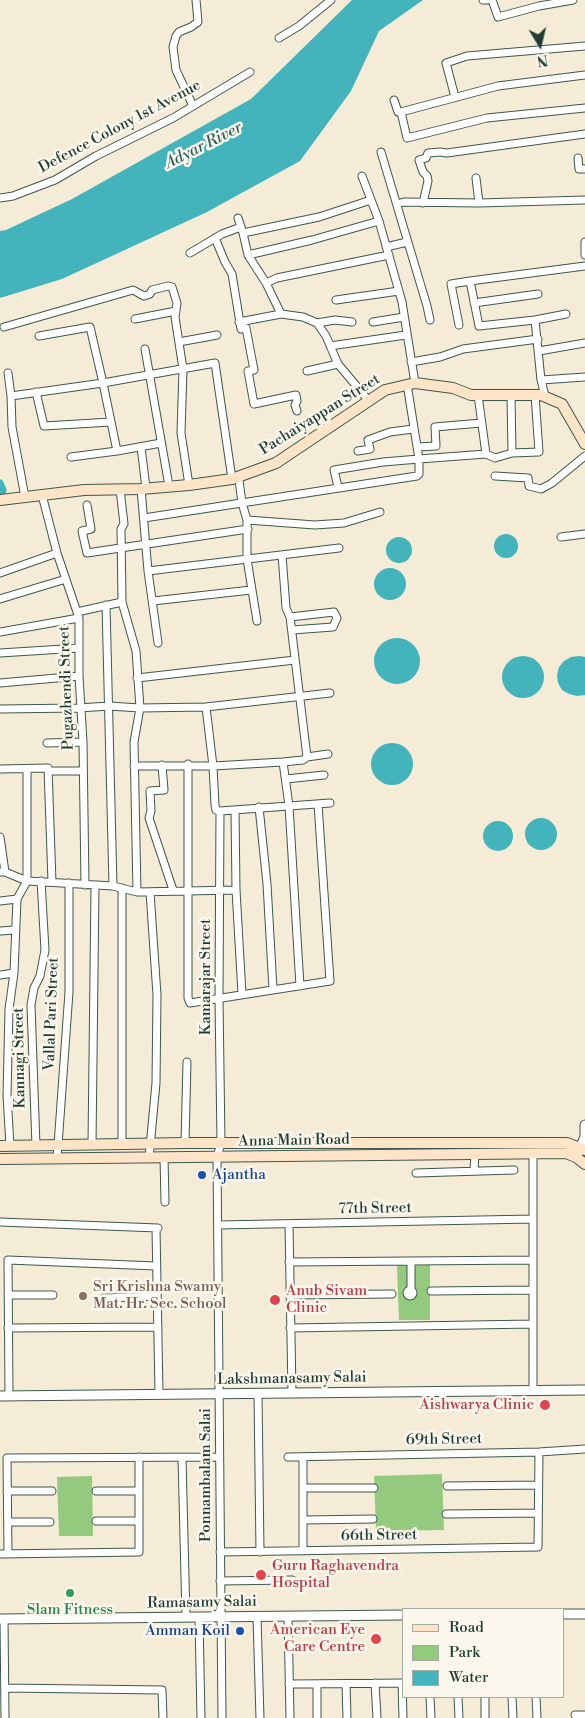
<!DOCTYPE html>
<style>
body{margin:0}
#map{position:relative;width:585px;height:1718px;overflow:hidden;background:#f4ecd6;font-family:"Libre Bodoni",serif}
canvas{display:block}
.legend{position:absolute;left:402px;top:1608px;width:162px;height:90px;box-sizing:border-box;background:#fbf7ec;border:1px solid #a3ada2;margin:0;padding:6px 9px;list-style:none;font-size:15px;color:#1f3d34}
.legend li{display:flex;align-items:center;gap:10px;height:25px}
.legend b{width:25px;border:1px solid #a3ada2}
.north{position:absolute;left:515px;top:20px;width:50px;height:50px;-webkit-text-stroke:4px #fbf7ec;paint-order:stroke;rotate:171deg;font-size:14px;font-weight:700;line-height:20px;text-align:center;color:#1f3d34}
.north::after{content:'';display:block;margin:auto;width:18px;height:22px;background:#1f3d34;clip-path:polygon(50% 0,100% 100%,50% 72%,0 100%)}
</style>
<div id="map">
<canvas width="585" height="1718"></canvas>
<ul class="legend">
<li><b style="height:6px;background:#fee4c6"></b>Road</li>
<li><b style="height:14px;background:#94ca7d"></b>Park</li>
<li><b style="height:14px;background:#43b3bc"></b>Water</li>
</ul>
<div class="north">N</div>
</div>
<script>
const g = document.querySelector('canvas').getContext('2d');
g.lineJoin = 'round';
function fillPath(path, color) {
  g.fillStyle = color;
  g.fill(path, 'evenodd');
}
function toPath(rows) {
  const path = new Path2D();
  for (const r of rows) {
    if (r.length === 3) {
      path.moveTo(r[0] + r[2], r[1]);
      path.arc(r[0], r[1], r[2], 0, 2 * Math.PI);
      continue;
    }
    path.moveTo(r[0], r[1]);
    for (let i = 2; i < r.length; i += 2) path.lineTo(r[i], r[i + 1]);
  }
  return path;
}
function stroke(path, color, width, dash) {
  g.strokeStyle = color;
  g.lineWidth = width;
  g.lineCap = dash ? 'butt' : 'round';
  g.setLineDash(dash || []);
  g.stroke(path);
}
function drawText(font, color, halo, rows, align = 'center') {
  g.font = font + ' "Libre Bodoni",serif';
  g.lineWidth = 5;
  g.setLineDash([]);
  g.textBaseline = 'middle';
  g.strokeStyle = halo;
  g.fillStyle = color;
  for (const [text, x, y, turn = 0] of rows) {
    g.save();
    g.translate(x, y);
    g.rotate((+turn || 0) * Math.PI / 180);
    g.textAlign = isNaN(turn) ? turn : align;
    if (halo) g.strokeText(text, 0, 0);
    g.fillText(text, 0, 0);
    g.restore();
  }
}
const green = toPath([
 [430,1265,430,1320,399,1320,397,1266],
 [442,1474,444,1530,376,1531,374,1476],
 [92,1476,93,1536,59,1536,57,1477]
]);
const water = toPath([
 [352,0,423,0,379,31,351,91,300,161,207,212,62,279,0,298,0,231,6,230,72,199,251,99],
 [506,546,12],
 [399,550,13],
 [390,584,16],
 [397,661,23],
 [579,656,585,657,585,695,577,696,569,694,562,690,558,683,557,675,559,667,564,661,571,657],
 [523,677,21],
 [392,764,21],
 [541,834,16],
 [498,836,15]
]);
const canal = toPath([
 [0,483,3,490,0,500]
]);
const minor = toPath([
 [483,0,487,0],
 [492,0,498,17,539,6,573,0],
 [279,38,299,26,331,0],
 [455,97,446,63,467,56,585,46],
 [394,100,398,112,401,112,498,86,585,75],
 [193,106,176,70,173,47,176,36,179,32,191,27,198,22,196,0],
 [401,112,407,138,487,118,585,108],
 [381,152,427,306,430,320],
 [578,158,579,169,585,169],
 [362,176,379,221,402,302,415,383],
 [476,178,479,203],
 [0,198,13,196,55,180,96,156,173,118,250,72],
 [423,203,428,181,427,176,423,172,419,160,426,158,428,153,440,152,447,153,585,134],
 [397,204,404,202,479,203,585,200],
 [238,218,243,233,248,255,266,283,281,314,303,317,317,323,326,336,338,364,369,401],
 [243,233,319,217,371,200],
 [215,238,225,262,232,274,241,329,246,328,254,370,248,371,254,404,296,395,297,401,295,405,297,411],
 [585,242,585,255],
 [386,247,407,242],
 [190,253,222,234,241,227],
 [248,255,312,240,379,221],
 [470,281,585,266],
 [266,283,277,278,389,255],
 [336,300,399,291],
 [474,303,538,294],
 [135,319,176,311],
 [535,320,541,380,545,396],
 [239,322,281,314],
 [373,322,404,317],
 [317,323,335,320,352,322],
 [459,325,451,284,470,281,479,326,535,320,566,314],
 [4,327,133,290,144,296,150,294,152,290,168,286,172,287,177,303,175,317,183,369,181,433,189,485],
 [39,336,90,327,103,383,117,451],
 [179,342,217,335],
 [330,346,406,335],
 [145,349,169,486],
 [539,351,585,343],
 [411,362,440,357,463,349,538,339],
 [307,371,338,364],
 [8,373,11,396,12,427,25,497],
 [541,380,585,377],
 [407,384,419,459,486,454,478,395],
 [36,392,44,426,111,422],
 [511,395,512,453],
 [11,396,103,383,215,363,232,479,239,480,242,503,247,520,247,559,257,621],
 [141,447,146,488],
 [417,447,436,446,435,427,481,423],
 [358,451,370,449,368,440,390,432,413,429],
 [486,454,495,458,512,453,539,452,535,395],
 [71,457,117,451,161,443],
 [495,476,528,478,529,486,541,489,552,483,585,456],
 [120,489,124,524,121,529,122,602,136,651,140,708,134,742,137,892],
 [141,489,148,571,158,643],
 [42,495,57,553,79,618,79,676,83,742,85,885],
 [87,505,91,529,82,531,87,553,248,529],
 [144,518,417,476,419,474,419,459,383,462,334,470,338,487],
 [247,520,315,525,344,523,380,512],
 [561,537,585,534],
 [282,555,286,608,290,617,307,757],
 [148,571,339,548],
 [0,573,57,553],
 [0,599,66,579],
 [153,601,251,590],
 [106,605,113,886],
 [77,612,122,602],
 [290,617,334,612,337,618,333,627,292,630],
 [0,632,79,618],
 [0,653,79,648],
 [137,678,295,660],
 [0,683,79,676],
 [206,707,213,766,215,805,216,810,220,811],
 [0,709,79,708,109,706,140,708,206,707,330,693],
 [47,743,83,742],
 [283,762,289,806,300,986],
 [188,764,188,998,190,1003,330,981,318,804],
 [162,765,164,790,150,791,151,811,149,818,173,890],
 [134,766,213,766,283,762,303,760,307,757,328,754],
 [0,769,48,768,52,882],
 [48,771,82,771],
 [286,779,324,775],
 [259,807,267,884,273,989],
 [235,810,236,890,242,994],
 [220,811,219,998,221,1143,217,1157,222,1718],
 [220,811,330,803],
 [0,837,5,872],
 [0,872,5,872,27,881,113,886,137,892,236,890],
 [122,888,122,1145],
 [0,901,17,899],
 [0,931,15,930],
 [0,975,14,973],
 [185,1143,187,1062],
 [92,1145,95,886],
 [10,1146,7,1095,9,1009,14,973,17,899,27,881,27,769],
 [36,1146,31,1005,34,988,40,976,45,950,41,881],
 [164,1157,165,1202],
 [149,1158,156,1083,157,995,150,892],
 [57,1159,69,992,69,883],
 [474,1171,475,1154],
 [416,1173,514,1170],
 [0,1222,158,1228],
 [289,1224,292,1393],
 [218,1225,533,1219],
 [156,1228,159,1394],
 [289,1262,533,1260],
 [410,1293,3],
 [411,1290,411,1261],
 [431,1291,533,1290],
 [8,1295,53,1295],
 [289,1295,392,1294],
 [104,1298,157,1296],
 [8,1328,158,1327],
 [290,1328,533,1324],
 [533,1390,533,1154],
 [258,1393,260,1552],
 [9,1396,8,1260,156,1266],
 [288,1457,539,1452,585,1449],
 [303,1457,303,1551],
 [182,1458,186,1617],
 [447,1486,538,1485],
 [303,1488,374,1488],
 [7,1491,52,1491],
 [96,1491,139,1491],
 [446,1514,538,1513],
 [303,1520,373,1519],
 [96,1521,139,1521],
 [8,1522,50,1522],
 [220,1552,538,1547,539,1452],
 [0,1554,139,1552,139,1457],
 [8,1554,7,1458,219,1457],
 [220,1581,292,1580],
 [288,1616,290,1718],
 [257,1617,260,1718],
 [199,1618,201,1718],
 [4,1619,5,1718],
 [375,1683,377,1718],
 [402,1683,403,1718],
 [289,1684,404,1683],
 [317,1684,317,1718],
 [346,1684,347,1718],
 [5,1688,162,1690,163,1718],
 [430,1697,431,1718],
 [458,1697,459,1718],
 [485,1697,485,1718],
 [512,1697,513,1718],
 [536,1697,537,1718],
 [575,1715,585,1715]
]);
const tertiary = toPath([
 [585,1125,585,1135],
 [578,1153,585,1137],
 [0,1396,585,1390],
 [564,1614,585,1614],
 [0,1619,404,1615]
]);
const secondary = toPath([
 [0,500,84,490,141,489,189,485,232,479,276,463,385,390,415,383,453,388,471,395,541,395,562,404,585,444],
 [0,1146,185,1143,567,1143,585,1150],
 [0,1159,566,1153,576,1157,585,1164]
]);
const markers = [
 [202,1175,5,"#1a4fb4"],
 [83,1296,5,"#8d6e63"],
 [275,1300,6,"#e0444e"],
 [545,1405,6,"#e0444e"],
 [261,1575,6,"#e0444e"],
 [70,1593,5,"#2e9e5b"],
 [240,1631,5,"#1a4fb4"],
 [376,1639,6,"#e0444e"]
];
const streetNames = [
 ["Defence Colony 1st Avenue",120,127,-28],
 ["Pachaiyappan Street",320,415,-32],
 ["Pugazhendi Street",67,688,-92],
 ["Kamarajar Street",206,977,-90],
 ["Vallal Pari Street",52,1014,-88],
 ["Kannagi Street",20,1058,-91],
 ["Anna Main Road",294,1141,-1],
 ["77th Street",375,1209,-1],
 ["Lakshmanasamy Salai",292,1379,-1],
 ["69th Street",444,1440,-1],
 ["Ponnambalam Salai",206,1475,-90],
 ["66th Street",379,1536,-1],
 ["Ramasamy Salai",202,1603,-1]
];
const transitNames = [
 ["Ajantha",212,1175],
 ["Amman Koil",230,1631,"right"]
];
const educationNames = [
 ["Sri Krishna Swamy",93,1287],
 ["Mat. Hr. Sec. School",93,1304]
];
const healthNames = [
 ["Anub Sivam",286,1291],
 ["Clinic",286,1308],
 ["Aishwarya Clinic",534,1405,"right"],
 ["Guru Raghavendra",272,1566],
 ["Hospital",272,1583],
 ["American Eye",365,1630,"right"],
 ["Care Centre",365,1647,"right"]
];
const leisureNames = [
 ["Slam Fitness",70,1610]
];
const waterNames = [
 ["Adyar River",204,146,-27]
];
fillPath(green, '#94ca7d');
fillPath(water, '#43b3bc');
stroke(canal, '#43b3bc', 7);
stroke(minor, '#3f574c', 9);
stroke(tertiary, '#3f574c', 11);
stroke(secondary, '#3f574c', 12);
stroke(minor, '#fff', 7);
stroke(tertiary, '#fff', 9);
stroke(secondary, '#fee4c6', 10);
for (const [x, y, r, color] of markers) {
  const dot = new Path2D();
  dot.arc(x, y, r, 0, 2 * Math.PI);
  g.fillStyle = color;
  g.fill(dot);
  stroke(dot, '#fbf7ec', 2);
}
drawText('15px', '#1f3d34', '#fbf7ec', streetNames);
drawText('15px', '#164399', '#fbf7ec', transitNames, 'left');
drawText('15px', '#785e54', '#fbf7ec', educationNames, 'left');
drawText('15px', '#be3a42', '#fbf7ec', healthNames, 'left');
drawText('15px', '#27864d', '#fbf7ec', leisureNames);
drawText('italic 16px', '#2a605d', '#fbf7ec', waterNames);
</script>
